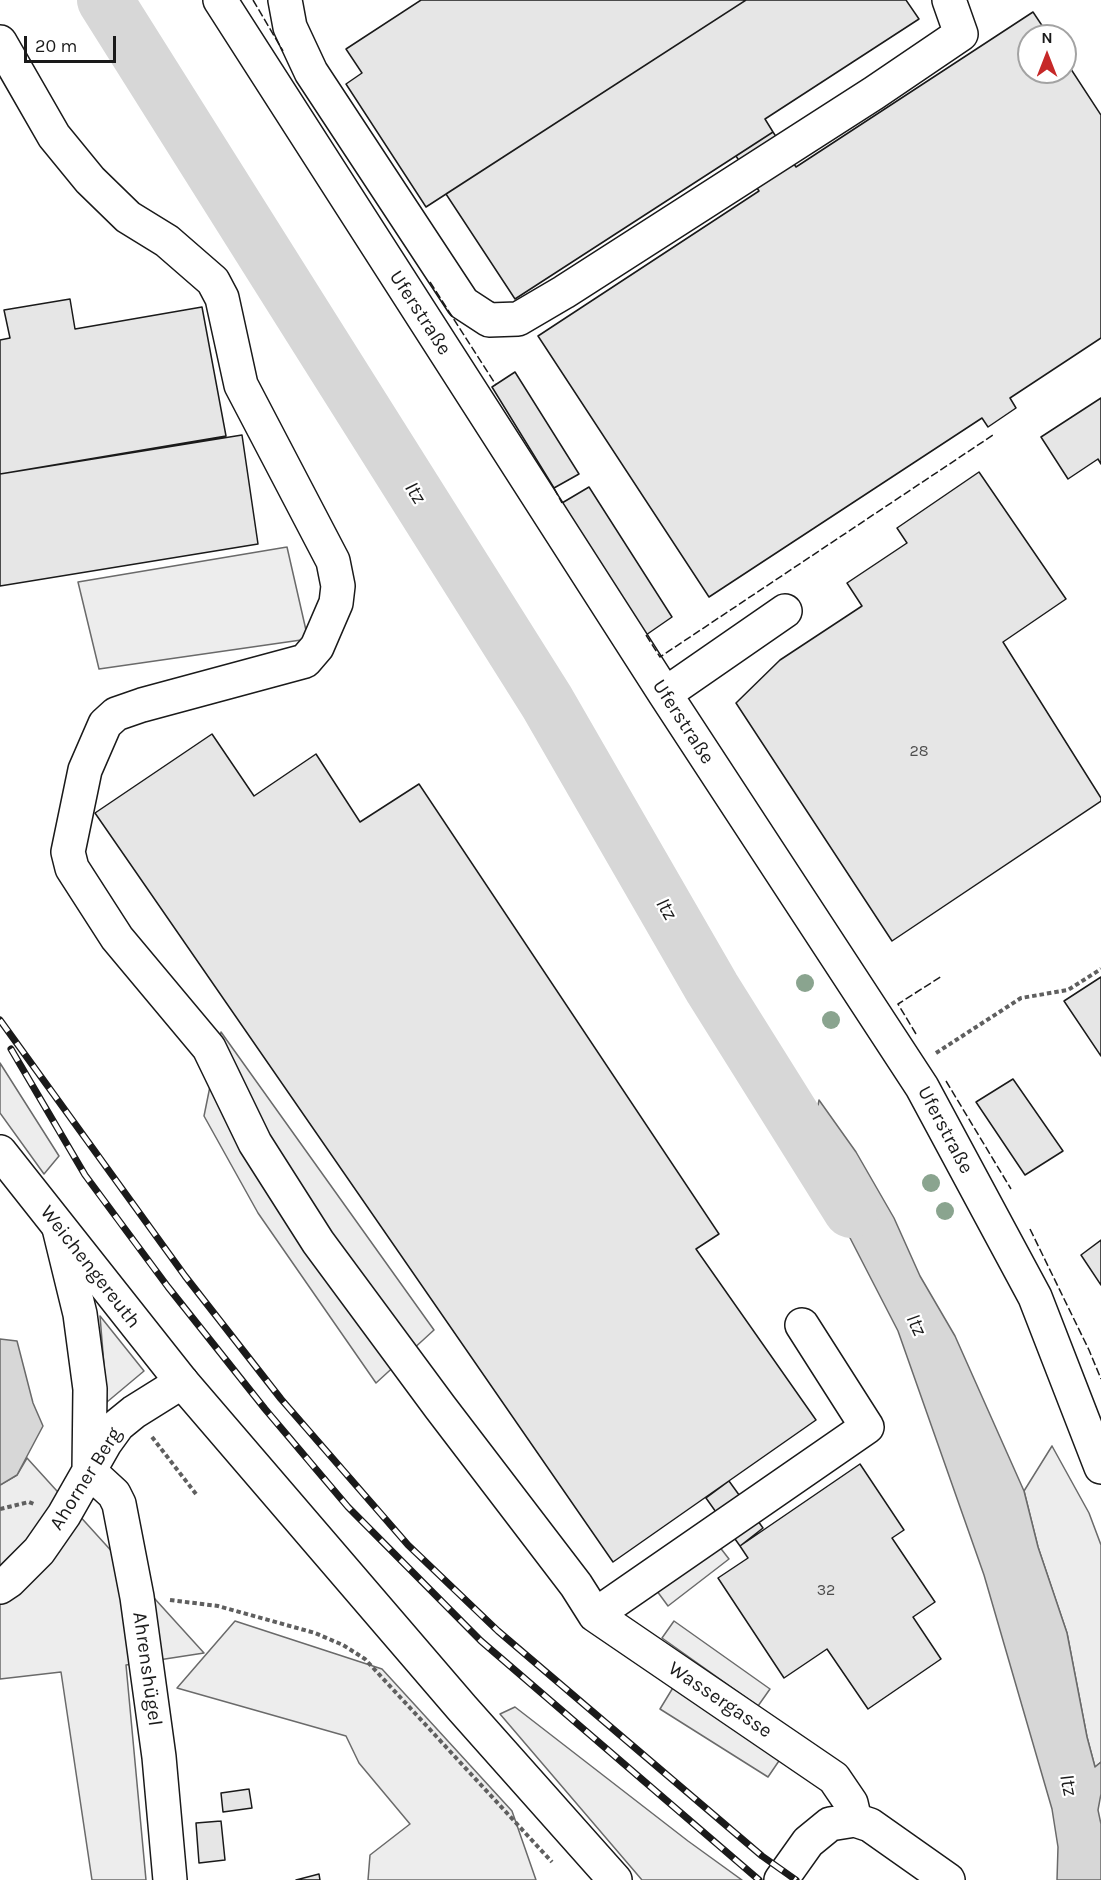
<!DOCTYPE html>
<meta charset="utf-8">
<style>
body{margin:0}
#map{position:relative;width:1101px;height:1880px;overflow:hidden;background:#fff;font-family:Karla,sans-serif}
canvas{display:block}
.north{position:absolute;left:1017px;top:24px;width:60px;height:60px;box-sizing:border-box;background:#fff;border:2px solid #a3a3a3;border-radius:50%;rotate:0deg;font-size:16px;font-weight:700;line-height:24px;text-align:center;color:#1a1a1a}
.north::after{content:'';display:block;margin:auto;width:21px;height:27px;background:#c62828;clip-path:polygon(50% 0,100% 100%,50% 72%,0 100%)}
.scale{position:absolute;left:24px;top:36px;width:92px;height:27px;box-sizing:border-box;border:3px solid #1a1a1a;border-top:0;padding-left:8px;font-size:18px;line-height:21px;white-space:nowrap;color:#1a1a1a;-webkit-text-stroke:4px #fff;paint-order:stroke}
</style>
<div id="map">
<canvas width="1101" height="1880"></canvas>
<div class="north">N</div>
<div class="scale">20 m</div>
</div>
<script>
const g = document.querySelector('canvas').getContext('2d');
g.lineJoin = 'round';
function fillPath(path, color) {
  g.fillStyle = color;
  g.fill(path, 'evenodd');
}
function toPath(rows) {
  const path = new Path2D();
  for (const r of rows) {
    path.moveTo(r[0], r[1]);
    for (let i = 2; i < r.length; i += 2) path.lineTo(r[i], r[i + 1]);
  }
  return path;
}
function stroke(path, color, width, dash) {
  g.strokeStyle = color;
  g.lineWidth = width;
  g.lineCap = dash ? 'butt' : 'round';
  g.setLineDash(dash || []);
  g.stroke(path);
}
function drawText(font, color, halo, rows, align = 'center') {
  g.font = font + ' Karla,sans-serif';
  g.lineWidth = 4.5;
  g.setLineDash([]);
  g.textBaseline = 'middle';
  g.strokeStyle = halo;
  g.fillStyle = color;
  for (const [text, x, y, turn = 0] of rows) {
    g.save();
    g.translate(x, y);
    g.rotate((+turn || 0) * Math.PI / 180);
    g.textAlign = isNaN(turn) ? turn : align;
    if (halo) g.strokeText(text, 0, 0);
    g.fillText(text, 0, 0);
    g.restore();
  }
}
const built = toPath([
 [287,547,308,639,99,669,78,582,287,547],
 [221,1032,434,1330,376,1383,258,1213,204,1116,221,1032],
 [0,1063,59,1156,44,1174,0,1113,0,1063],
 [100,1316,144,1371,107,1402,100,1316],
 [1052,1446,1089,1513,1101,1545,1101,1762,1095,1767,1087,1737,1067,1633,1038,1547,1024,1491,1052,1446],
 [27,1458,204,1653,126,1665,146,1880,92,1880,61,1672,0,1679,0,1485,17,1475,27,1458],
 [715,1541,729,1559,668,1606,654,1587,715,1541],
 [235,1621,382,1669,512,1811,536,1880,368,1880,370,1855,410,1824,359,1763,346,1736,177,1688,235,1621],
 [674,1621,770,1689,758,1706,662,1638,674,1621],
 [674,1686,783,1755,768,1777,660,1709,674,1686],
 [515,1707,688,1841,742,1880,642,1880,500,1714,515,1707]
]);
const water = toPath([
 [819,1100,856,1152,894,1218,920,1276,955,1336,1024,1491,1038,1547,1067,1633,1087,1737,1095,1767,1101,1762,1101,1794,1098,1810,1101,1824,1101,1880,1057,1880,1058,1847,1052,1809,984,1575,898,1331,832,1203,806,1174,819,1100],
 [0,1339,17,1341,33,1403,43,1426,17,1475,0,1485,0,1339]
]);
const river = toPath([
 [105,0,547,702,712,988,851,1210]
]);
const building = toPath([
 [421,0,746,0,426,207,346,84,362,73,346,49,421,0],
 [746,0,906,0,919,19,765,119,773,132,515,299,446,194,746,0],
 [1033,12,1049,36,1029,36,1029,72,1065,72,1065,60,1101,115,1101,338,1010,398,1016,408,988,427,982,418,709,597,538,336,759,191,736,156,773,132,796,167,1033,12],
 [70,299,75,329,202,307,226,436,0,474,0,340,10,338,4,310,70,299],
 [515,372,579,474,554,488,492,387,515,372],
 [1101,398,1101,464,1098,459,1068,479,1041,437,1101,398],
 [242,435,258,544,0,586,0,474,242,435],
 [979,472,1066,599,1003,642,1101,798,1101,801,892,941,736,703,780,660,862,606,847,583,907,543,897,528,979,472],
 [589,487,672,617,646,635,562,503,589,487],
 [212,734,254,796,316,754,360,822,419,784,719,1234,696,1249,816,1420,613,1562,95,813,212,734],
 [1101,977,1101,1056,1064,1001,1101,977],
 [1013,1079,1063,1151,1025,1175,976,1102,1013,1079],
 [1101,1240,1101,1285,1081,1255,1101,1240],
 [860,1464,904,1530,892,1538,935,1602,913,1617,941,1659,868,1709,827,1649,784,1678,718,1578,748,1558,740,1546,860,1464],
 [729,1481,763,1528,740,1546,706,1498,729,1481],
 [249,1789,252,1808,223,1812,221,1793,249,1789],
 [221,1821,225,1860,199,1863,196,1823,221,1821],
 [319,1874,320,1880,296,1880,319,1874]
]);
const path = toPath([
 [936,1053,1021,998,1068,990,1101,969],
 [152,1437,196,1494],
 [0,1509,29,1502,34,1504],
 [170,1600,218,1606,315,1633,343,1645,365,1659,552,1862]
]);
const minor = toPath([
 [220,0,665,694,922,1087,1035,1297,1101,1467],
 [285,0,290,27,311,72,463,303,489,320,518,319,564,292,874,93,961,34,949,0],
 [0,42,54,136,90,180,128,217,167,241,213,281,222,298,241,385,333,561,338,586,336,603,317,647,305,661,142,705,116,714,105,724,85,770,68,852,72,868,117,938,209,1048,255,1143,318,1242,440,1407,576,1585,595,1615,834,1778,851,1803,855,1820],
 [665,694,785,611],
 [59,1228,80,1314,90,1389,89,1471,114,1494,119,1504,137,1597,159,1757,170,1880],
 [0,1587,9,1581,39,1551,64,1515,105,1443,118,1425,134,1412,182,1382],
 [595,1615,867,1427,802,1325],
 [781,1880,808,1842,830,1824,855,1820,870,1825,948,1880]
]);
const major = toPath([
 [0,1152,182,1382,462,1708,615,1880]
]);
const rail = toPath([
 [0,1020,185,1276,281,1399,408,1545,498,1631,762,1856,796,1880],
 [11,1049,85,1175,168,1287,265,1409,348,1507,481,1641,759,1880]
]);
const fence = toPath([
 [253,0,283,51],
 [430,282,496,385],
 [554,488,562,503],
 [646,635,660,657,993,435],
 [916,1034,898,1004,942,976],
 [946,1081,1011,1189],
 [1030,1229,1089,1350,1101,1379]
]);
const trees = [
 [805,983],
 [831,1020],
 [931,1183],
 [945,1211]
];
const numberNames = [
 ["28",919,751],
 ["32",826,1590]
];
const streetNames = [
 ["Uferstraße",420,313,57],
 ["Uferstraße",683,722,57],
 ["Uferstraße",945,1130,62],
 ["Weichengereuth",90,1267,52],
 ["Ahorner Berg",86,1479,-58],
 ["Ahrenshügel",147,1669,82],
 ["Wassergasse",720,1700,34]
];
const waterNames = [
 ["Itz",415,493,58],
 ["Itz",666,909,60],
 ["Itz",916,1325,65],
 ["Itz",1068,1785,78]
];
fillPath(built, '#ededed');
stroke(built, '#6a6a6a', 1.5);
fillPath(water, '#d7d7d7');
stroke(water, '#6a6a6a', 1.5);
stroke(river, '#d7d7d7', 56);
fillPath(building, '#e6e6e6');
stroke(building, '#1a1a1a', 1.5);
stroke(minor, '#1a1a1a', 36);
stroke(major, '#1a1a1a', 36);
stroke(path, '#5f5f5f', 4, [4.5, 3]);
stroke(minor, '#fff', 33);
stroke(major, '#fff', 33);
stroke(rail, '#1a1a1a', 7);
stroke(rail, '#fff', 4.5, [14]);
stroke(fence, '#1a1a1a', 1.5, [8, 3]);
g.fillStyle = '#8aa48f';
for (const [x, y] of trees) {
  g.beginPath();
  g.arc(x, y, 9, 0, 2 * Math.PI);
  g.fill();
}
drawText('16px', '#4d4d4d', null, numberNames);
drawText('20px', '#1a1a1a', '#fff', streetNames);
drawText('italic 21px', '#1a1a1a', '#fff', waterNames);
</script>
